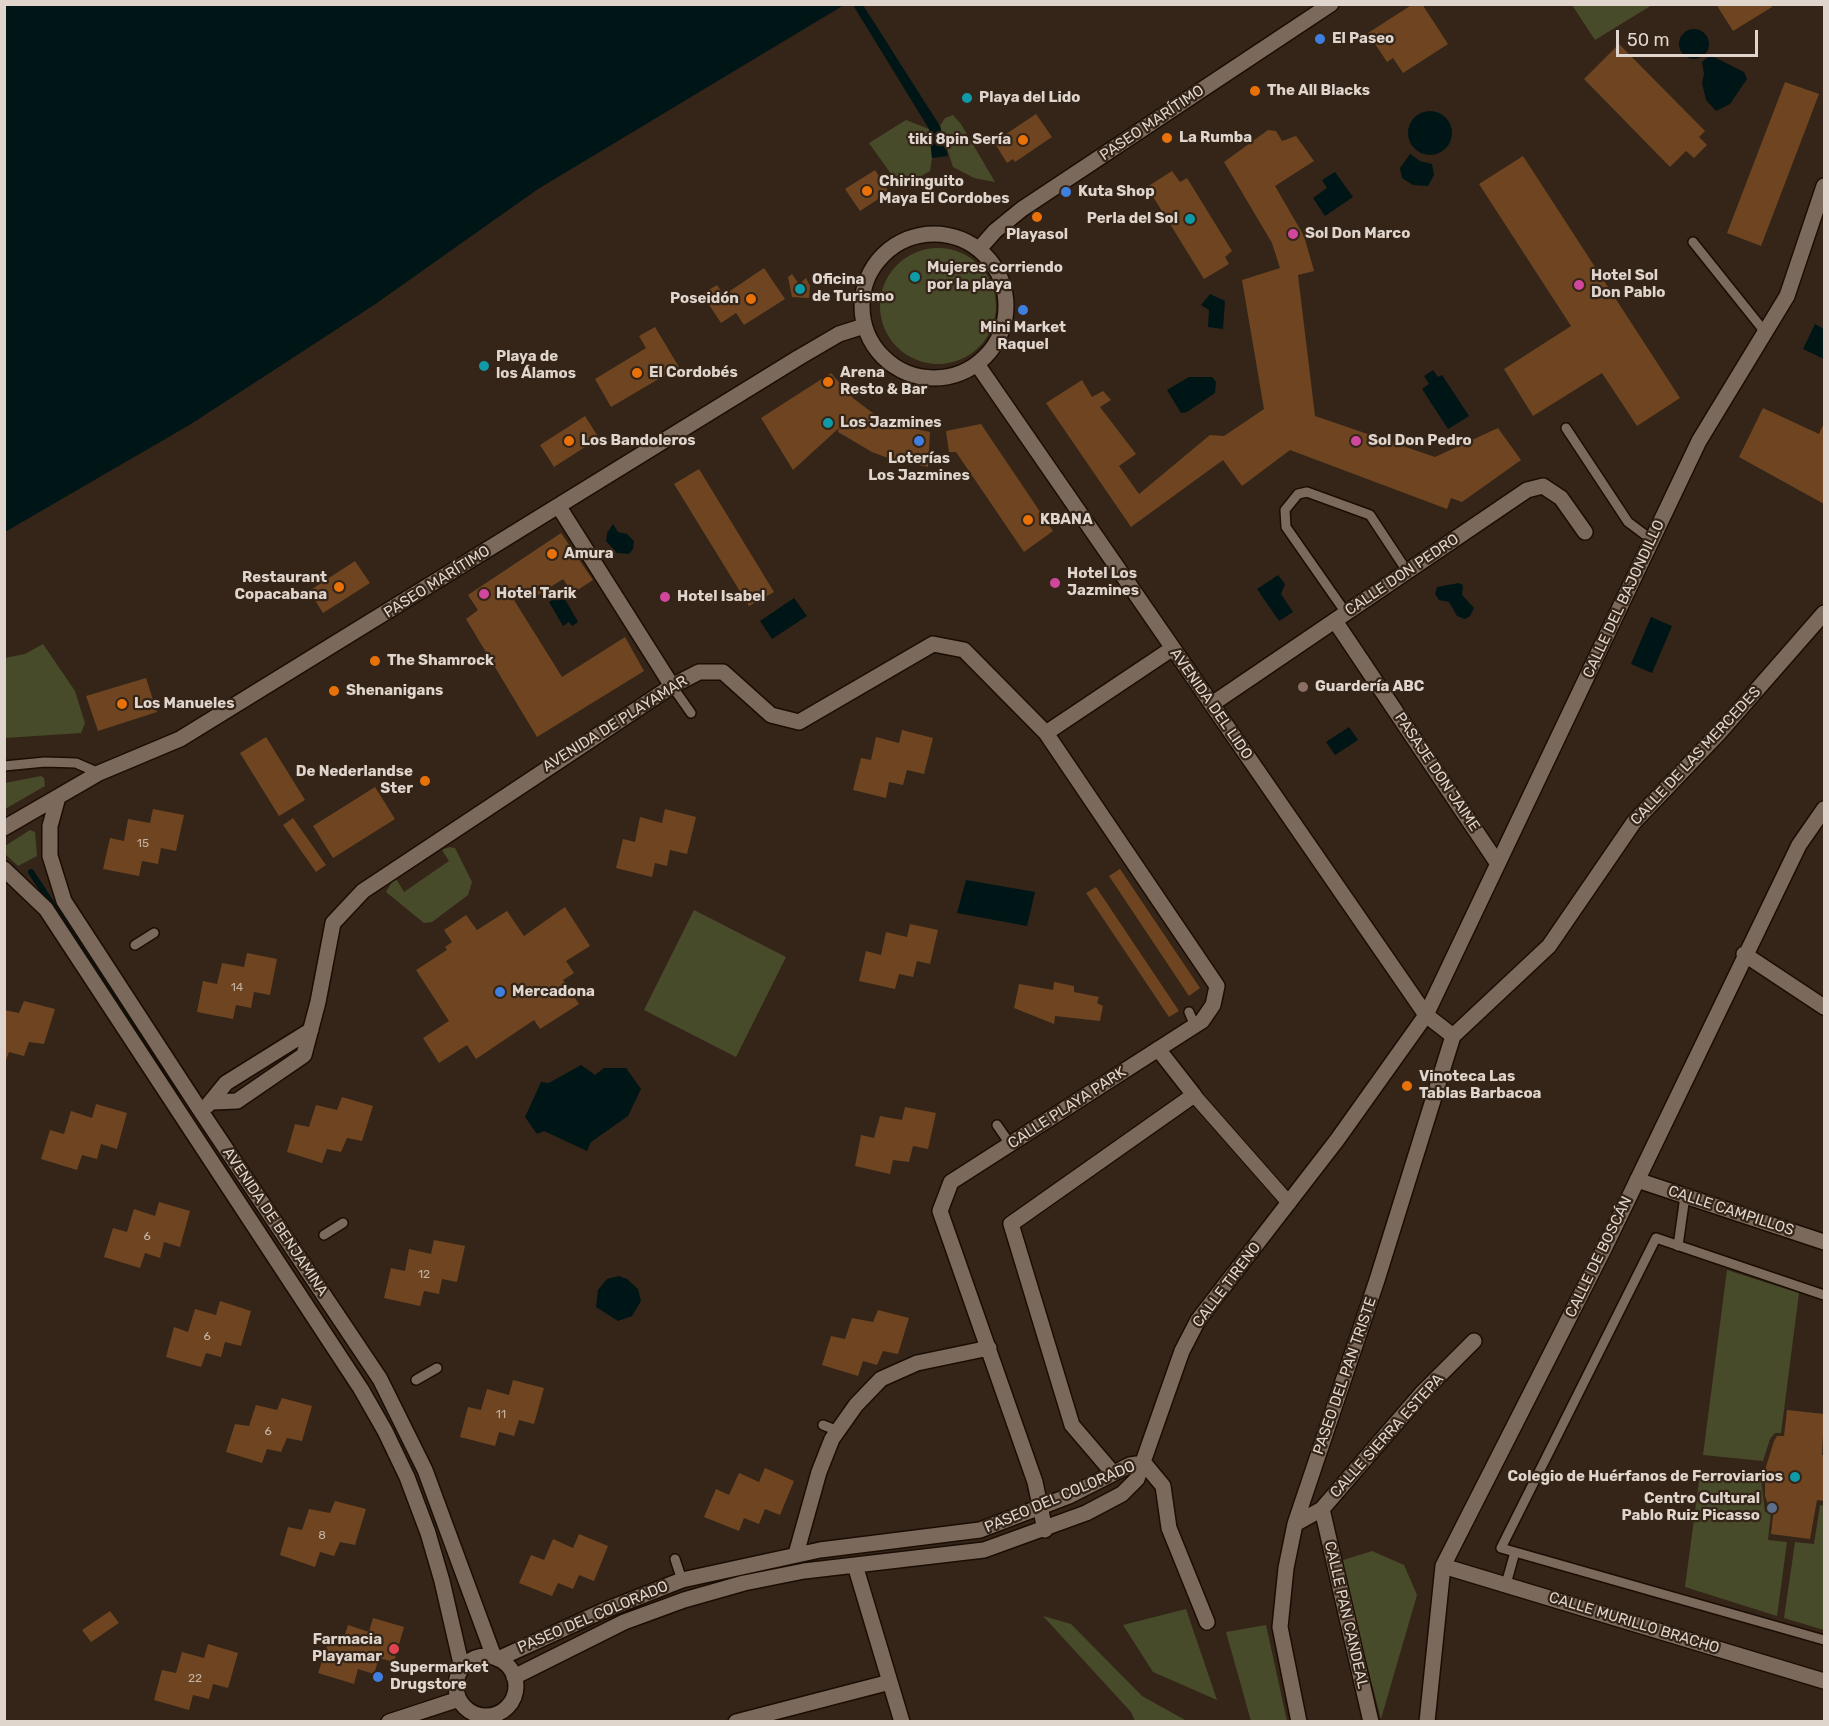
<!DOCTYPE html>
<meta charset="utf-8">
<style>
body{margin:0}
#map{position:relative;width:1829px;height:1726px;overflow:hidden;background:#342518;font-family:Rubik,sans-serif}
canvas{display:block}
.frame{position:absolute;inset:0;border:6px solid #dfd5cd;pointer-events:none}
.scale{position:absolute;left:1616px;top:30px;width:142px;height:27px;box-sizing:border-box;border:3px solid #dfd5cd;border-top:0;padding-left:8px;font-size:18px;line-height:21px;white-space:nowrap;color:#dfd5cd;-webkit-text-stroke:4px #342518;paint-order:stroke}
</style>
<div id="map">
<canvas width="1829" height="1726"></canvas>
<div class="frame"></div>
<div class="scale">50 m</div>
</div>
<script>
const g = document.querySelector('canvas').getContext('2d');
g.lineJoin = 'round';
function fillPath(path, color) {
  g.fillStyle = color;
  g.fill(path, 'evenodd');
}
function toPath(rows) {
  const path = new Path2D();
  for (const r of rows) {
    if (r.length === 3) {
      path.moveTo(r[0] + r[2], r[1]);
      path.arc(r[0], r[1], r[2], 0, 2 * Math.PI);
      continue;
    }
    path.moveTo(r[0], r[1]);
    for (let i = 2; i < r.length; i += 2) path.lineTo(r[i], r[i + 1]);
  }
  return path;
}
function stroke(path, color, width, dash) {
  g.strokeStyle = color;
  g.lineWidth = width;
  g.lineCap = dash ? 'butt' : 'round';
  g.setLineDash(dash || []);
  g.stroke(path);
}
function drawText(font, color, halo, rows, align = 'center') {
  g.font = font + ' Rubik,sans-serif';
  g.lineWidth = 4.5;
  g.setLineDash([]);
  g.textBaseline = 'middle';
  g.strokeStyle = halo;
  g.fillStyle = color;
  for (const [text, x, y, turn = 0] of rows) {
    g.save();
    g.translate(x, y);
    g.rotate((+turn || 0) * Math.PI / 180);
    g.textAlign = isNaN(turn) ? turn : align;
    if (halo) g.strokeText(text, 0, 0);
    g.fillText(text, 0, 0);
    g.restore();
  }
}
const green = toPath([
 [1572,5,1652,5,1595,40],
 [953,115,961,124,995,182,974,178,953,167,940,126,945,118],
 [906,120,929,129,932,158,930,171,901,188,869,143],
 [938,306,58],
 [43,644,75,691,85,723,81,733,5,738,5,658,25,654],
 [41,776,44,778,45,786,5,809,5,783],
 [30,830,35,832,37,856,18,866,5,854,5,846],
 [449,847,455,848,472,882,468,895,432,922,424,923,386,892,395,877,404,892,449,861,442,850],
 [694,910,786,957,736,1057,644,1010],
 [1727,1270,1799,1293,1781,1433,1775,1433,1770,1439,1763,1461,1703,1455],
 [1700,1474,1761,1480,1765,1512,1771,1513,1768,1540,1787,1542,1777,1616,1685,1587],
 [1820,1505,1824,1506,1824,1630,1784,1618,1795,1542,1814,1544],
 [1372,1551,1404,1565,1417,1595,1381,1719,1340,1561],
 [1186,1609,1217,1700,1153,1672,1123,1625],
 [1043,1616,1071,1624,1142,1696,1187,1721,1135,1721,1131,1712],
 [1266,1625,1287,1721,1251,1721,1226,1632]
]);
const water = toPath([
 [5,4,844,4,844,5,538,189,374,305,191,424,5,532],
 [853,5,863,5,940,126,948,156,932,158,929,129],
 [1694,44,15],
 [1710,55,1744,72,1747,79,1730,104,1716,111,1706,100,1702,83,1704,74,1702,62],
 [1430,133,22],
 [1410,154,1420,161,1432,164,1434,175,1428,186,1413,185,1402,178,1400,168],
 [1335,172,1353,197,1325,216,1313,198,1327,188,1322,180],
 [1210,294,1225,301,1223,329,1208,327,1209,310,1201,305],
 [1815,324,1824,329,1824,359,1803,349],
 [1433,370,1438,377,1442,375,1469,416,1448,429,1422,389,1429,384,1424,376],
 [1189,377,1212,377,1216,382,1215,393,1187,412,1181,413,1167,390],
 [613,524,618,532,627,534,634,541,633,549,629,554,617,553,606,541,607,533],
 [1278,575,1285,584,1281,594,1293,612,1279,621,1257,589],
 [1459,583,1463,585,1462,595,1474,608,1470,616,1465,619,1457,616,1449,602,1439,600,1435,594,1437,587],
 [562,594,578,622,572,626,569,622,563,626,549,602],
 [794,598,807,616,772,639,760,621],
 [1651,617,1672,626,1652,673,1631,664],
 [1349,727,1358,740,1335,755,1326,742],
 [966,880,1035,892,1027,926,957,913],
 [581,1065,595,1075,604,1068,626,1068,641,1089,628,1116,591,1142,587,1151,544,1131,537,1134,525,1117,541,1082,549,1083],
 [619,1276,627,1279,638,1289,641,1301,632,1316,618,1321,596,1307,598,1290,607,1279]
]);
const stream = toPath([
 [31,872,179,1098]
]);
const building = toPath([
 [1413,4,1422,4,1448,44,1403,73,1393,58,1387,62,1368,33],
 [1716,4,1771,4,1772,7,1733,31],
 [1619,44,1705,131,1699,137,1707,145,1694,158,1686,151,1670,167,1584,79],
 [1785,82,1819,94,1761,246,1727,233],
 [1036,114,1052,137,1015,162,1013,159,1007,163,994,142],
 [1268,130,1276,131,1282,141,1296,136,1314,161,1275,186,1304,236,1314,271,1298,275,1315,416,1435,457,1498,428,1521,460,1462,502,1451,498,1447,509,1290,450,1242,486,1223,460,1131,527,1046,403,1082,380,1092,397,1103,391,1111,400,1100,407,1136,454,1119,466,1139,494,1210,435,1224,436,1264,409,1242,280,1280,268,1272,243,1224,162],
 [1523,156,1680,398,1637,426,1602,373,1533,416,1504,369,1571,326,1479,184],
 [875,170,889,192,860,211,845,189],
 [1172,171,1180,182,1187,178,1232,251,1225,257,1229,264,1204,279,1147,187],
 [764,268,785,299,744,325,736,313,721,323,702,294,717,285,724,295],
 [792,274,799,284,806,278,810,286,809,298,792,297,788,277],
 [655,327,679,367,611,407,595,379,646,348,639,336],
 [831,373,853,398,874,414,897,425,930,432,928,467,893,460,872,452,838,432,839,428,793,470,761,418],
 [1763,408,1819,434,1824,423,1824,504,1739,457],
 [585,416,599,438,554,467,540,445],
 [981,424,1053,531,1024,552,956,452,949,452,946,431],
 [699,469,774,592,749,606,674,484],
 [561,533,593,580,573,593,563,579,533,598,528,590,514,600,562,677,625,637,644,671,537,737,466,619,478,610,468,595],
 [355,561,370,583,323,613,309,591],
 [146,678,157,712,98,731,86,696],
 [902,730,933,738,924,774,907,770,903,785,889,782,886,798,853,790,861,758,871,760,876,737,899,743],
 [266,737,305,800,279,816,240,753],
 [375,787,395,819,333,858,313,826],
 [153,809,184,815,176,851,161,848,158,864,142,861,139,876,103,869,110,838,124,841,128,819,150,823],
 [665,809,696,817,687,854,670,850,667,866,655,863,652,877,616,868,623,839,635,842,640,817,662,823],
 [293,818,326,865,316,872,283,825],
 [1120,869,1200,988,1189,996,1109,876],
 [1096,887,1179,1011,1169,1017,1086,893],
 [565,907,590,946,566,961,574,973,563,980,579,1004,540,1029,534,1020,476,1059,467,1045,439,1063,423,1038,449,1021,416,970,447,950,445,947,452,942,444,930,466,915,477,930,507,911,524,936],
 [910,924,938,930,930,964,917,961,913,977,899,974,895,989,859,981,866,951,881,955,886,932,907,937],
 [247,953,277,959,270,995,254,992,251,1008,236,1005,233,1019,197,1012,203,981,217,984,222,963,244,967],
 [1054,982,1074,986,1074,992,1099,997,1097,1003,1103,1006,1100,1021,1055,1016,1054,1024,1014,1008,1019,984,1053,990],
 [24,1001,55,1009,44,1044,29,1042,24,1056,9,1052,4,1065,4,1010,19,1013],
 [342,1097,373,1106,362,1141,347,1138,341,1152,327,1149,322,1163,287,1152,295,1124,309,1127,316,1105,337,1110],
 [96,1104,127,1113,117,1149,101,1144,97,1159,82,1155,77,1170,41,1159,50,1130,64,1134,71,1111,92,1118],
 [905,1107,936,1113,928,1149,913,1146,909,1162,893,1160,890,1174,855,1166,861,1135,874,1138,880,1116,902,1120],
 [159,1202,190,1211,180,1247,164,1242,160,1258,145,1253,140,1268,104,1257,113,1228,127,1232,134,1209,155,1216],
 [434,1240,465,1246,457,1282,442,1279,439,1294,424,1291,420,1306,384,1298,391,1268,405,1271,409,1249,431,1254],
 [220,1301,251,1311,241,1346,225,1342,221,1357,206,1353,201,1367,166,1357,174,1327,188,1332,195,1309,216,1315],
 [878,1310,909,1318,898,1354,883,1351,877,1365,863,1361,858,1376,822,1365,831,1336,845,1339,852,1318,873,1322],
 [513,1380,544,1388,534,1424,519,1420,514,1436,499,1432,495,1446,460,1437,468,1407,481,1410,487,1389,509,1395],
 [282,1398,312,1406,302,1441,287,1438,281,1452,267,1449,262,1463,226,1452,235,1424,249,1426,256,1405,277,1410],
 [1787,1410,1824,1414,1822,1455,1824,1455,1824,1501,1817,1500,1810,1539,1771,1534,1774,1507,1769,1507,1765,1496,1765,1470,1774,1441,1777,1436,1784,1436],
 [765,1468,794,1481,780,1515,765,1509,759,1524,744,1518,739,1531,704,1517,716,1489,729,1495,739,1473,759,1482],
 [335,1501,366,1509,355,1545,340,1542,334,1556,320,1552,315,1567,280,1555,288,1527,302,1530,309,1509,330,1513],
 [579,1534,608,1546,594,1581,579,1575,573,1589,558,1583,552,1596,519,1583,531,1555,544,1560,553,1539,573,1548],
 [110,1611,119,1623,91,1642,82,1630],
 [373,1618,404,1627,394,1662,379,1658,374,1674,358,1669,354,1684,318,1673,328,1643,341,1647,348,1625,369,1632],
 [208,1644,238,1653,228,1688,213,1684,209,1699,193,1695,189,1710,154,1700,162,1670,176,1673,182,1652,204,1658]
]);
const service = toPath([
 [1693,242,1765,332],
 [1566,428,1628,522,1652,540],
 [1346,613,1286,527,1285,510,1298,494,1307,492,1370,515,1407,571],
 [672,686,691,713],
 [4,766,45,762,76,763,99,773],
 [135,945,154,933],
 [1189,1012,1195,1026],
 [997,1125,1010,1144],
 [324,1235,343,1223],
 [1678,1246,1685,1196],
 [1824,1295,1656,1238,1501,1548,1824,1640],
 [416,1380,437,1368],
 [823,1425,838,1431],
 [675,1559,682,1580],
 [1506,1584,1515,1552]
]);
const pedestrian = toPath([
 [1194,1095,1289,1203]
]);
const minor = toPath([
 [934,306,72],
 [979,249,995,231,1022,209,1331,4],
 [977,364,1426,1015,1453,1036],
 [559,507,672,686],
 [1335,621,1498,864],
 [1212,704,1527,490,1543,486,1561,498,1585,532],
 [58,797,50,826,50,856,64,901,200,1110,380,1379,425,1470,494,1657],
 [4,828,99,773,180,739,798,358,839,334,864,326],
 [4,869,46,909,361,1389,385,1431,407,1477,428,1533,442,1581,462,1668],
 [1744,954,1824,1007],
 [213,1102,237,1101,304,1055,318,1002,333,923,363,891,672,686,699,672,723,672,771,715,799,722,933,644,964,650,1046,733,1173,648],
 [208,1105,226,1083,311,1030],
 [1637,1180,1824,1242],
 [1144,1463,1163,1486,1169,1528,1207,1622],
 [1113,1473,1072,1425,1011,1224,1194,1095,1158,1049],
 [1322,1509,1371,1722],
 [1295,1524,1322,1509,1423,1392,1474,1341],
 [1045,1530,1035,1482,940,1211,951,1182,1202,1021,1213,1005,1217,986,1046,733],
 [796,1554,819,1472,832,1439,856,1405,881,1379,917,1363,989,1348],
 [855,1565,902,1722],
 [1443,1566,1824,1681],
 [486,1686,30],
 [498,1659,603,1611,682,1580,820,1550,980,1530,1069,1496,1130,1465,1144,1463],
 [514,1677,624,1622,684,1600,744,1583,804,1571,984,1550,1086,1513,1122,1494,1137,1479,1182,1351,1198,1320,1337,1140,1426,1015,1699,441,1787,296,1824,186],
 [389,1722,459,1699],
 [736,1722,890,1682],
 [1299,1722,1280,1627,1286,1568,1295,1524,1377,1280,1453,1036,1549,946,1634,822,1719,733,1824,613],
 [1427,1722,1443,1566,1605,1247,1799,845,1824,809]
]);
const markers = [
 [1320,39,6,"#3f7fe0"],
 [1255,91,6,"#e8710a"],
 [967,98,6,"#0f9aa8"],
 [1167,138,6,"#e8710a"],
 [1023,140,6,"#e8710a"],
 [867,191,6,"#e8710a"],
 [1066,192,6,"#3f7fe0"],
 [1037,217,6,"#e8710a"],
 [1190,219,6,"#0f9aa8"],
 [1293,234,6,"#d1479c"],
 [915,277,6,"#0f9aa8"],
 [1579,285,6,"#d1479c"],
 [800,289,6,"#0f9aa8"],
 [751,299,6,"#e8710a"],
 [1023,310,6,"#3f7fe0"],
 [484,366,6,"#0f9aa8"],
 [637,373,6,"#e8710a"],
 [828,382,6,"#e8710a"],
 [828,423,6,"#0f9aa8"],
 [569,441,6,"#e8710a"],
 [919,441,6,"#3f7fe0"],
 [1356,441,6,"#d1479c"],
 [1028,520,6,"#e8710a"],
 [552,554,6,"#e8710a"],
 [1055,583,6,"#d1479c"],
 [339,587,6,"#e8710a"],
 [484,594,6,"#d1479c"],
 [665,597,6,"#d1479c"],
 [375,661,6,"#e8710a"],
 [1303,687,6,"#8d6e63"],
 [334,691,6,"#e8710a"],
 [122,704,6,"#e8710a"],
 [425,781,6,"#e8710a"],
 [500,992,6,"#3f7fe0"],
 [1407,1086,6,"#e8710a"],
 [1795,1477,6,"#0f9aa8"],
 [1772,1508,6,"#5c6f8a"],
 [394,1649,6,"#e0444e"],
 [378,1677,6,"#3f7fe0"]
];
const numberNames = [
 ["15",143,844],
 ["14",237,988],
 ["6",147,1237],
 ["12",424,1275],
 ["6",207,1337],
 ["11",501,1415],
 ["6",268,1432],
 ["8",322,1536],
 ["22",195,1679]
];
const poiNames = [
 ["El Paseo",1332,39],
 ["The All Blacks",1267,91],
 ["Playa del Lido",979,98],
 ["La Rumba",1179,138],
 ["tiki 8pin Sería",1011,140,"right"],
 ["Chiringuito",879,182],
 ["Maya El Cordobes",879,199],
 ["Kuta Shop",1078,192],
 ["Perla del Sol",1178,219,"right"],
 ["Sol Don Marco",1305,234],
 ["Playasol",1037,235,"center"],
 ["Mujeres corriendo",927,268],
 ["por la playa",927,285],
 ["Hotel Sol",1591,276],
 ["Don Pablo",1591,293],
 ["Oficina",812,280],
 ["de Turismo",812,297],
 ["Poseidón",739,299,"right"],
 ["Mini Market",1023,328,"center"],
 ["Raquel",1023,345,"center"],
 ["Playa de",496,357],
 ["los Álamos",496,374],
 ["El Cordobés",649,373],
 ["Arena",840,373],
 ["Resto & Bar",840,390],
 ["Los Jazmines",840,423],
 ["Los Bandoleros",581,441],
 ["Sol Don Pedro",1368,441],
 ["Loterías",919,459,"center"],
 ["Los Jazmines",919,476,"center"],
 ["KBANA",1040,520],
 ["Amura",564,554],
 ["Hotel Los",1067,574],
 ["Jazmines",1067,591],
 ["Restaurant",327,578,"right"],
 ["Copacabana",327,595,"right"],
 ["Hotel Tarik",496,594],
 ["Hotel Isabel",677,597],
 ["The Shamrock",387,661],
 ["Guardería ABC",1315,687],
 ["Shenanigans",346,691],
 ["Los Manueles",134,704],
 ["De Nederlandse",413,772,"right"],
 ["Ster",413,789,"right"],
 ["Mercadona",512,992],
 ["Vinoteca Las",1419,1077],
 ["Tablas Barbacoa",1419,1094],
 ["Colegio de Huérfanos de Ferroviarios",1783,1477,"right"],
 ["Centro Cultural",1760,1499,"right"],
 ["Pablo Ruiz Picasso",1760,1516,"right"],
 ["Farmacia",382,1640,"right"],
 ["Playamar",382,1657,"right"],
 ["Supermarket",390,1668],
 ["Drugstore",390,1685]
];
const streetNames = [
 ["PASEO MARÍTIMO",1152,123,-34],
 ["CALLE DON PEDRO",1402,575,-34],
 ["PASEO MARÍTIMO",437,582,-32],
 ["CALLE DEL BAJONDILLO",1624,599,-65],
 ["AVENIDA DEL LIDO",1211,704,55],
 ["AVENIDA DE PLAYAMAR",615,724,-32],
 ["CALLE DE LAS MERCEDES",1696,756,-47],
 ["PASAJE DON JAIME",1437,772,56],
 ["CALLE PLAYA PARK",1067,1108,-33],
 ["CALLE CAMPILLOS",1731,1211,18],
 ["AVENIDA DE BENJAMINA",275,1222,56],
 ["CALLE DE BOSCÁN",1599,1257,-64],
 ["CALLE TIRENO",1227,1285,-53],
 ["PASEO DEL PAN TRISTE",1345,1376,-71],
 ["CALLE SIERRA ESTEPA",1387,1436,-48],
 ["PASEO DEL COLORADO",1060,1497,-23],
 ["CALLE PAN CANDEAL",1346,1615,77],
 ["PASEO DEL COLORADO",593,1617,-23],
 ["CALLE MURILLO BRACHO",1634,1623,17]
];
fillPath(green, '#484b2a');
fillPath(water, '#001516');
stroke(stream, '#001516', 6);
fillPath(building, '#6e4520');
stroke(service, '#1b0d03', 12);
stroke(pedestrian, '#1b0d03', 16);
stroke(minor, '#1b0d03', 18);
stroke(service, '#7b695b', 9);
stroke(pedestrian, '#7b695b', 14);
stroke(minor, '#7b695b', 15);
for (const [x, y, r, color] of markers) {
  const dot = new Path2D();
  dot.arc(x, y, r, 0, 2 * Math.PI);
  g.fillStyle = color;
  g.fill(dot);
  stroke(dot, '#342518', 2);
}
drawText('12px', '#c3b1a2', null, numberNames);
drawText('bold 15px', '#dfd5cd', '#342518', poiNames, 'left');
drawText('15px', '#dfd5cd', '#342518', streetNames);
</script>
